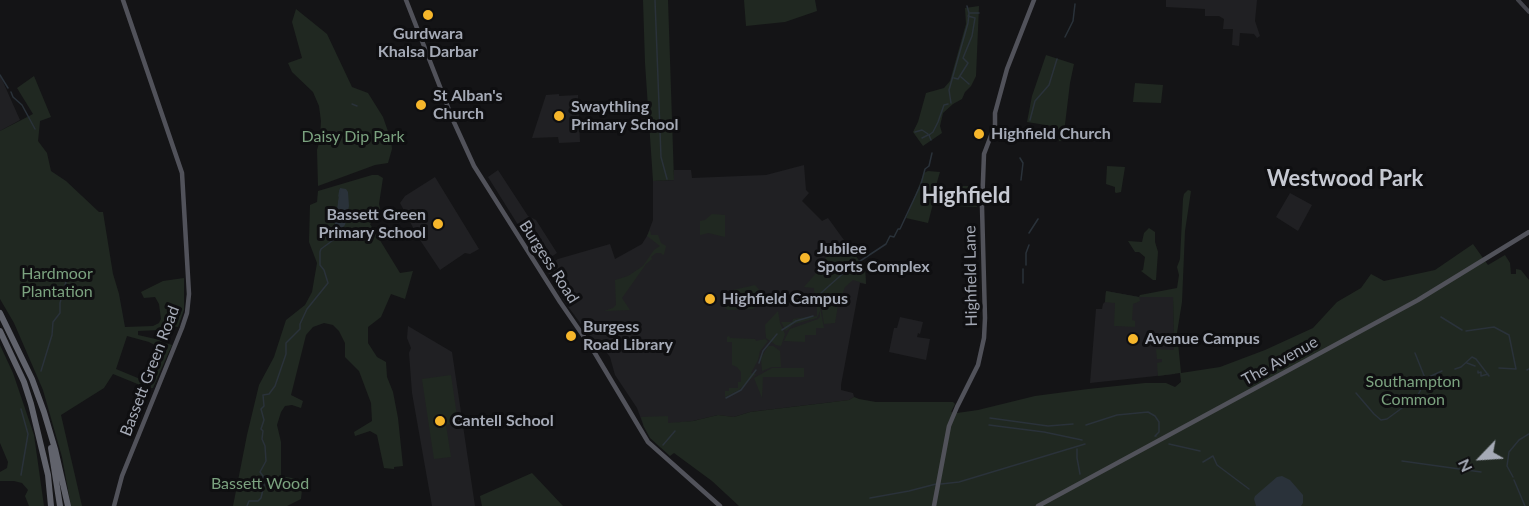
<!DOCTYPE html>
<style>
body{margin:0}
#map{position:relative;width:1529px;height:506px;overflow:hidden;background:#141416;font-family:Lato,sans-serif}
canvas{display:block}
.north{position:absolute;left:1451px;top:428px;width:60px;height:60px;-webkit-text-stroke:4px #0f0f11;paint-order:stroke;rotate:245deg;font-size:16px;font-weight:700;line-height:24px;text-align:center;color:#a5aab6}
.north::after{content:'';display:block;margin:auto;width:21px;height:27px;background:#a5aab6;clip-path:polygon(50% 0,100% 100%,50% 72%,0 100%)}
</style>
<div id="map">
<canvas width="1529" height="506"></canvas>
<div class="north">N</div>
</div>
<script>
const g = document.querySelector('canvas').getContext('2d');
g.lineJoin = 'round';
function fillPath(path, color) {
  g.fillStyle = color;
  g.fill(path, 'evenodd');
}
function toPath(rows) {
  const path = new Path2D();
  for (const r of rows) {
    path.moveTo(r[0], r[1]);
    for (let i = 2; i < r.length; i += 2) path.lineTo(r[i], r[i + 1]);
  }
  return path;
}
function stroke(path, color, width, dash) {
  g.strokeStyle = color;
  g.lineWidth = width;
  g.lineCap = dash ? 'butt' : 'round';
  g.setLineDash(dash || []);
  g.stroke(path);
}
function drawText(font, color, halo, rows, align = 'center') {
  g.font = font + ' Lato,sans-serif';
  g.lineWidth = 6;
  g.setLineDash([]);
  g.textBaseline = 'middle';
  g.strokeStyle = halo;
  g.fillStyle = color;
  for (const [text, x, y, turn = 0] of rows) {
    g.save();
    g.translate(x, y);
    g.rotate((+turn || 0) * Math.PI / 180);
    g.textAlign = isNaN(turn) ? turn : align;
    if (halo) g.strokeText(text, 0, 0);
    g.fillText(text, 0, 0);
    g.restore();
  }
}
const built = toPath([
 [1166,0,1257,0,1255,21,1260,36,1257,38,1254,34,1240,33,1239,46,1232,45,1233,29,1223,29,1224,19,1219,16,1205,16,1205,9,1166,7],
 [0,75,20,120,0,131],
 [559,94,559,96,578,95,580,142,559,143,558,137,532,138,546,95],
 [804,165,806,190,809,193,802,201,822,221,828,218,865,269,866,284,860,283,841,385,841,390,853,393,854,397,849,400,833,402,750,412,734,417,718,415,693,421,644,427,637,408,615,375,610,357,601,345,597,345,586,331,564,301,545,267,558,259,610,244,615,259,642,244,647,236,653,220,653,181,674,180,674,170,691,170,692,178,766,175],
 [498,170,528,216,536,220,557,253,542,263,488,177],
 [435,177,479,249,470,254,465,253,440,270,418,237,400,203,405,196],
 [1290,193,1312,205,1298,231,1276,217],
 [1106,291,1139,297,1173,297,1175,374,1090,383,1096,309,1102,309,1103,304,1105,302],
 [900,317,923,322,920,334,918,333,917,337,930,339,926,360,889,352,894,328,897,328],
 [408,326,452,352,475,506,432,506,412,393,409,353,411,348,407,338]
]);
const green = toPath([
 [643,0,668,0,674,180,653,181,645,63],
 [744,0,815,0,817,11,785,22,746,26],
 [979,6,976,76,971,86,965,92,962,99,953,104,943,113,940,126,942,133,923,146,913,132,918,122,926,93,944,88,950,81,966,24,965,8],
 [296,9,327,34,352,87,368,93,383,117,391,140,392,149,388,163,375,165,318,186,317,150,320,140,321,121,319,106,313,92,292,72,288,63,302,58,292,22],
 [1046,55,1074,64,1070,83,1063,141,1059,141,1058,127,1027,122,1032,96],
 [34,76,51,117,40,121,38,141,47,153,51,171,66,181,99,212,103,212,113,274,119,294,125,327,153,326,159,323,161,319,159,304,155,297,144,298,141,292,163,281,184,278,184,310,178,327,162,325,159,330,138,331,138,335,160,340,162,342,172,345,153,388,151,388,151,384,165,351,149,342,127,336,116,369,145,381,145,387,113,374,104,388,61,415,82,506,71,506,62,457,43,390,14,323,0,299,0,131,33,114,17,88],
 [1135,83,1163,85,1161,103,1133,102],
 [1107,166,1125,167,1121,192,1116,193,1115,192,1115,187,1106,184],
 [928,171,940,172,932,199,934,200,928,223,906,218,924,173],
 [372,175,378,175,383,178,379,204,382,216,370,224,400,273,413,271,405,299,391,294,381,317,368,327,368,343,377,357,386,362,387,377,393,392,398,418,403,466,394,467,394,469,384,468,377,435,370,431,355,436,354,432,372,421,371,403,359,371,345,357,345,343,339,331,333,325,324,323,313,327,306,335,291,395,303,401,301,408,292,405,285,406,281,412,277,425,281,442,281,476,303,480,301,499,287,506,233,506,247,435,259,385,274,357,286,320,305,305,312,292,317,263,309,242,310,205,317,202,318,191],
 [954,186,978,186,977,207,954,206],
 [1188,190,1191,191,1185,231,1182,302,1177,333,1181,373,1220,367,1265,350,1313,328,1337,302,1361,288,1371,274,1384,281,1435,270,1473,244,1488,265,1505,255,1510,263,1511,274,1516,274,1516,269,1521,270,1529,280,1529,506,739,506,712,481,674,453,670,456,650,438,644,427,641,417,668,416,668,423,693,421,718,415,734,417,750,412,833,402,849,400,854,397,859,399,876,402,953,402,955,404,951,412,957,413,978,410,1035,396,1088,389,1145,383,1166,383,1175,387,1181,382,1180,373,1158,376,1157,363,1162,362,1162,359,1157,359,1156,349,1174,350,1173,297,1139,297,1140,301,1133,304,1132,320,1135,321,1135,327,1116,326,1114,326,1115,303,1105,302,1106,291,1139,297,1140,295,1177,288,1179,275,1177,267,1180,259,1183,199,1184,194],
 [712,214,725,215,725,237,708,233,700,235,700,221,705,220],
 [1149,228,1155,232,1155,242,1158,252,1156,280,1153,280,1141,271,1143,270,1145,257,1139,252,1135,252,1128,241,1142,242,1144,233],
 [650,230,651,235,658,235,661,243,666,246,664,254,663,255,661,253,656,253,651,257,652,259,646,264,622,298,630,310,604,311,613,308,616,305,615,280,628,276,643,266,654,250,660,246,647,236],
 [845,241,865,269,866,284,853,280,845,287,838,305,835,323,824,324,821,304,819,302,820,296,815,304,814,288,804,287,818,271,827,256],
 [755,285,761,292,761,298,760,302,753,309,728,310,724,307,720,293],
 [817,307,820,307,824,328,816,328,816,335,805,335,805,342,784,341,790,329,818,319,820,317,820,311,817,318,794,324,786,331,781,322,792,322,793,319,799,318,817,316],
 [778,311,780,323,785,334,781,346,776,345,766,338,765,325],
 [729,336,730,338,755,339,756,341,765,339,768,341,760,351,758,360,751,373,756,374,739,390,725,397,725,391,729,391,729,388,738,388,738,382,741,382,741,372,737,367,732,365,732,342,727,342,727,337],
 [0,345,13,373,34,435,44,506,29,506,25,496,28,490,22,483,14,481,0,481,0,472,7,468,8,462,0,443],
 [768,346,773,346,780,351,781,367,772,367,762,371,761,358],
 [772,368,804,368,804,377,763,377,762,398,754,378],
 [451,375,458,423,446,425,451,457,434,459,422,379],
 [532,473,563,506,482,506,480,496]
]);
const water = toPath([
 [340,188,346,189,348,192,349,206,345,225,342,228,336,228,335,224],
 [1282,476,1290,480,1303,495,1303,503,1301,506,1256,506,1254,499,1255,496,1277,477]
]);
const stream = toPath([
 [655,0,661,157,667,179],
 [970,13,979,13],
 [1065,37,1073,21,1075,4],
 [0,75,8,88],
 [961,77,969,84],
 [954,78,958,79,968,63,963,58,972,36,975,18,968,16],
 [11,92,13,97,22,105,35,129],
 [951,103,949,90,968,23,969,13,967,6],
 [352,104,357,106],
 [1030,120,1035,101,1049,85,1057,59],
 [915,132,922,130,928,134],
 [922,138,928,135],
 [931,140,929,135,933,132,938,122,944,105,948,104],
 [1020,158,1023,163,1021,180],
 [339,196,340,190],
 [338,214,339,201],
 [1029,233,1038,219],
 [1026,265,1026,253,1029,245],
 [1023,283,1023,269],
 [816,304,821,293,848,269,886,244,890,236,894,237,898,229,900,229,921,184,925,169,929,166,932,153],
 [1441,317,1462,330],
 [782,330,796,321,813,316],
 [1466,331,1494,327,1509,335,1516,369,1499,368],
 [1415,353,1425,378,1424,382],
 [759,363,763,351,777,334],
 [1467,363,1475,366],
 [1455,369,1461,367,1472,357,1476,359,1489,376],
 [1527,370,1529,369],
 [41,371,52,335,53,322,60,313,60,303,69,271],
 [1478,371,1478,373,1481,372,1481,376,1488,374],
 [1422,380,1442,371],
 [1356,393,1374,414,1381,420,1387,419,1417,397,1423,385],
 [726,398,741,390,756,370],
 [21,409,28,434,21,475],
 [990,418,1048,426,1073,424],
 [989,425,1044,432,1082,440],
 [1086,425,1117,415,1148,412,1155,416,1159,422,1159,432,1155,436,1156,436],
 [1169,444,1200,451],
 [663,445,675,431],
 [1077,449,1077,458,1080,474],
 [1402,461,1481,472],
 [1203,462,1213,456,1217,465,1249,489],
 [1513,477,1507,466,1509,452,1519,440,1529,434],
 [1514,480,1525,506],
 [941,484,959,482,1085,444],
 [870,498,909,491,936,484],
 [247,506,249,501,258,501,261,498,264,485,263,476,260,472,266,461,265,446,262,439,263,431,261,429,264,420,261,409,264,406,263,395,269,394,275,386,286,354,286,343,300,329,300,324,307,309,328,283,324,270,320,265,320,252,321,249,336,238,336,218]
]);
const secondary = toPath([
 [1518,0,1529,12]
]);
const primary = toPath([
 [406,0,453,120,474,166,560,302,593,350,648,442,720,506],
 [114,506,122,476,182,328,187,313,189,294,182,173,123,0],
 [934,506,949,426,957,407,978,365,984,338,985,318,982,207,984,154,995,125,995,113,1007,69,1034,0],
 [1038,506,1418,300,1529,232]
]);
const highway = toPath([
 [0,313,32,379,44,412,55,449,68,506],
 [0,331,24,382,31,404,48,475,51,506],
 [51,448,60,506]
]);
const markers = [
 [428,15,6,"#f6b62b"],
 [421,105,6,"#f6b62b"],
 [559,116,6,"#f6b62b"],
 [979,134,6,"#f6b62b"],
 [438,224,6,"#f6b62b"],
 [805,258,6,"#f6b62b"],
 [710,299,6,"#f6b62b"],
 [571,336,6,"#f6b62b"],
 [1133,339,6,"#f6b62b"],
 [440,421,6,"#f6b62b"]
];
const poiNames = [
 ["Gurdwara",428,34,"center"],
 ["Khalsa Darbar",428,52,"center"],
 ["St Alban's",433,96],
 ["Church",433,114],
 ["Swaythling",571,107],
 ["Primary School",571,125],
 ["Highfield Church",991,134],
 ["Bassett Green",426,215,"right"],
 ["Primary School",426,233,"right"],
 ["Jubilee",817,249],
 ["Sports Complex",817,267],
 ["Highfield Campus",722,299],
 ["Burgess",583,327],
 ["Road Library",583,345],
 ["Avenue Campus",1145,339],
 ["Cantell School",452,421]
];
const parkNames = [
 ["Daisy Dip Park",353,137],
 ["Hardmoor",57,274],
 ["Plantation",57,292],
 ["Southampton",1413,382],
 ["Common",1413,400],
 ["Bassett Wood",260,484]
];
const streetNames = [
 ["Burgess Road",549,262,57],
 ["Highfield Lane",971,276,-91],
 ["The Avenue",1280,361,-29],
 ["Bassett Green Road",150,371,-69]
];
const districtNames = [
 ["Westwood Park",1345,179],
 ["Highfield",966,196]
];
fillPath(built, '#202023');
fillPath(green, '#202821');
fillPath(water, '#2a323a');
stroke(stream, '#2a323a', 1.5);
stroke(secondary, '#43444b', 4);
stroke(primary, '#51525a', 4.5);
stroke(highway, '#61636c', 6);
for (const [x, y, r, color] of markers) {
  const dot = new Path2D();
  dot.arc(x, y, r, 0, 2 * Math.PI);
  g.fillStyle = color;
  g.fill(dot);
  stroke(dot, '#0f0f11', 2);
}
drawText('bold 16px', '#a5aab6', '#0f0f11', poiNames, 'left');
drawText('16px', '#7ba27f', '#0f0f11', parkNames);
drawText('16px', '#a5aab6', '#0f0f11', streetNames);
drawText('bold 22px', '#c6c9d2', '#0f0f11', districtNames);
</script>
